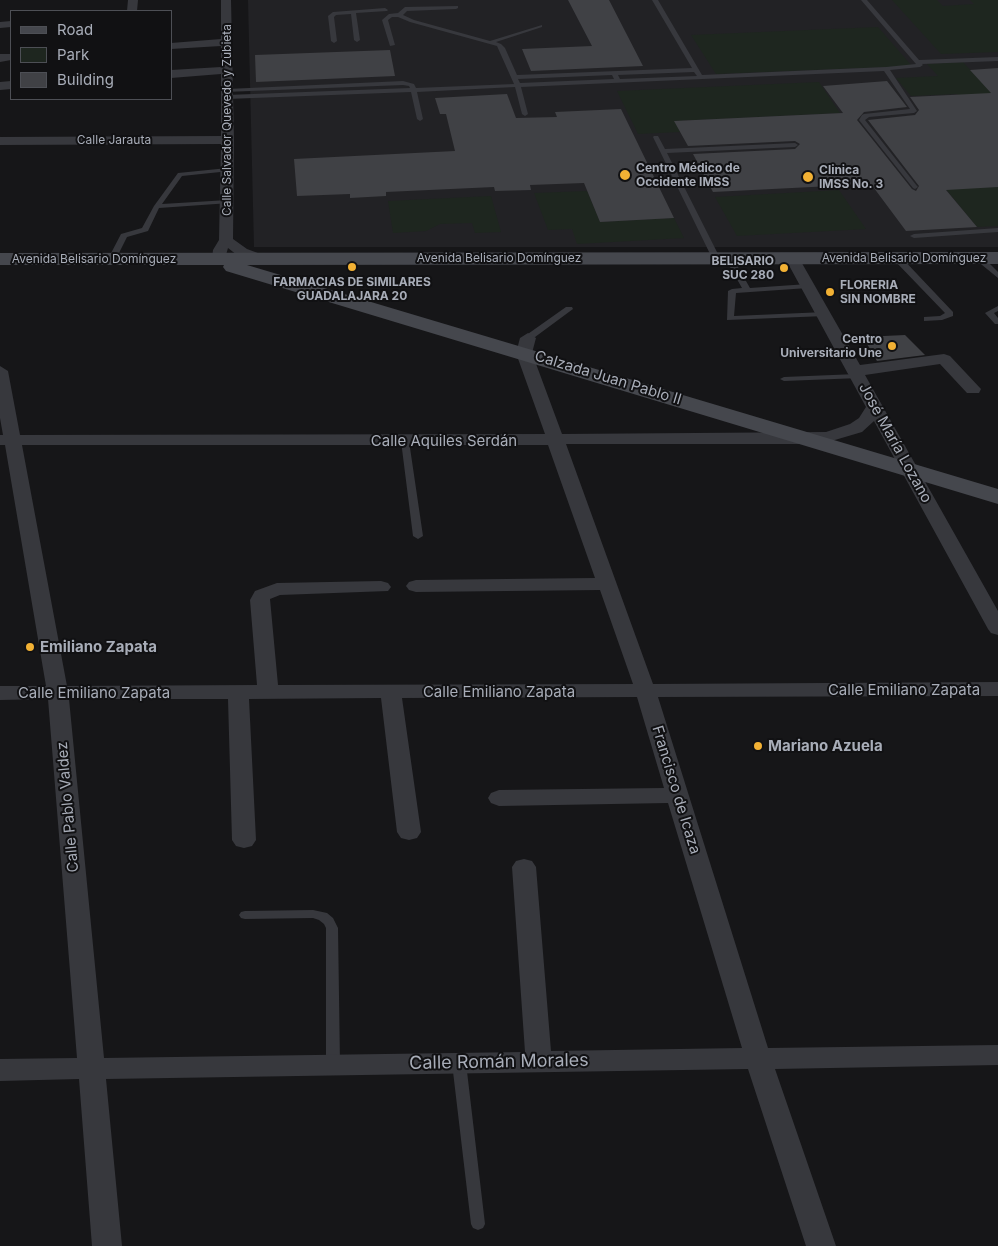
<!DOCTYPE html>
<meta charset="utf-8">
<style>
body{margin:0}
#map{position:relative;width:998px;height:1246px;overflow:hidden;background:#161618;font-family:Inter,sans-serif}
canvas{display:block}
.legend{position:absolute;left:10px;top:10px;width:162px;height:90px;box-sizing:border-box;background:#111113;border:1px solid #4d4f55;margin:0;padding:6px 9px;list-style:none;font-size:15px;color:#a8adb8}
.legend li{display:flex;align-items:center;gap:10px;height:25px}
.legend b{width:25px;border:1px solid #4d4f55}
</style>
<div id="map">
<canvas width="998" height="1246"></canvas>
<ul class="legend">
<li><b style="height:6px;background:#45474d"></b>Road</li>
<li><b style="height:14px;background:#1e261f"></b>Park</li>
<li><b style="height:14px;background:#404145"></b>Building</li>
</ul>
</div>
<script>
const g = document.querySelector('canvas').getContext('2d');
g.lineJoin = 'round';
function fillPath(path, color) {
  g.fillStyle = color;
  g.fill(path, 'evenodd');
}
function toPath(rows) {
  const path = new Path2D();
  for (const r of rows) {
    path.moveTo(r[0], r[1]);
    for (let i = 2; i < r.length; i += 2) path.lineTo(r[i], r[i + 1]);
  }
  return path;
}
function stroke(path, color, width, dash) {
  g.strokeStyle = color;
  g.lineWidth = width;
  g.lineCap = dash ? 'butt' : 'round';
  g.setLineDash(dash || []);
  g.stroke(path);
}
function drawText(font, color, halo, rows, align = 'center') {
  g.font = font + ' Inter,sans-serif';
  g.lineWidth = 4;
  g.setLineDash([]);
  g.textBaseline = 'middle';
  g.strokeStyle = halo;
  g.fillStyle = color;
  for (const [text, x, y, turn = 0] of rows) {
    g.save();
    g.translate(x, y);
    g.rotate((+turn || 0) * Math.PI / 180);
    g.textAlign = isNaN(turn) ? turn : align;
    if (halo) g.strokeText(text, 0, 0);
    g.fillText(text, 0, 0);
    g.restore();
  }
}
const built = toPath([
 [248,0,998,0,998,247,254,247]
]);
const green = toPath([
 [892,0,937,0,943,6,974,4,970,0,998,0,998,52,941,54],
 [878,27,912,66,716,74,691,35],
 [963,62,998,100,965,102,957,94,911,96,896,78,938,76,927,64],
 [819,82,840,113,675,121,680,132,638,134,617,91],
 [998,187,998,226,977,227,945,188],
 [839,190,866,229,737,236,715,197],
 [587,191,600,222,674,218,684,238,577,244,572,229,548,230,534,193],
 [491,196,501,232,475,233,472,223,440,224,426,231,393,233,388,201]
]);
const building = toPath([
 [568,0,609,0,643,66,531,71,522,49,592,46],
 [390,50,395,76,256,82,255,55],
 [998,68,998,187,946,190,977,227,906,231,871,184,713,192,693,154,795,149,800,144,795,141,688,146,674,121,843,113,823,86,887,81,907,107,864,112,857,120,912,189,916,191,919,186,868,120,915,115,919,110,910,97,991,93,970,70],
 [507,94,516,118,557,117,555,112,621,109,674,218,600,222,584,183,530,185,531,190,495,191,494,187,386,192,386,196,350,198,350,194,297,196,294,159,455,151,446,114,440,114,435,98],
 [905,335,925,355,877,361,863,337]
]);
const lane = toPath([
 [652,0,658,0,702,75,886,67,916,64,861,0,867,0,919,60,998,57,998,61,922,64,923,65,920,67,890,70,917,111,914,113,869,117,865,120,917,186,918,187,915,189,913,188,859,120,862,115,864,114,910,109,884,71,521,87,528,114,525,116,522,114,515,87,417,92,423,119,420,121,417,119,411,92,227,99,224,97,227,95,410,88,409,86,403,85,225,92,225,90,227,89,403,81,414,84,416,88,514,84,497,46,410,22,398,17,392,17,388,20,395,45,390,46,382,20,389,14,398,13,405,7,458,6,458,8,456,9,407,11,403,15,414,20,490,41,542,25,542,27,496,42,501,44,505,48,517,75,692,68,652,0],
 [694,72,697,76,620,79,618,75,694,72],
 [612,75,614,79,520,83,518,79,612,75],
 [385,8,388,10,387,11,356,13,360,40,357,42,354,40,351,14,336,15,334,17,337,41,334,43,331,41,328,16,333,12,385,8],
 [654,136,658,136,665,149,795,143,798,145,795,147,667,153,720,258,716,260,712,258,653,137,654,136],
 [228,168,231,170,230,171,182,176,162,204,228,200,231,202,230,203,159,208,148,231,127,237,115,261,109,261,108,259,121,234,142,228,154,206,178,173,228,168],
 [998,228,998,232,914,238,910,236,914,234,998,228],
 [728,256,735,258,738,267,750,288,808,284,812,286,808,288,736,293,734,316,825,312,829,314,825,316,727,320,728,291,732,289,742,288,730,267,727,258,728,256],
 [894,256,900,256,953,312,953,316,942,320,924,321,924,317,940,316,945,313,894,260,894,256],
 [976,256,982,256,998,272,998,278,976,260,976,256],
 [998,306,998,311,994,313,998,318,998,324,995,324,985,313,998,306],
 [566,307,572,307,573,309,531,340,525,340,525,336,566,307],
 [857,374,861,376,860,378,784,381,780,379,784,377,857,374],
 [405,438,409,441,423,536,418,539,413,536,401,441,405,438],
 [313,910,327,913,333,918,338,928,340,1064,338,1068,333,1069,328,1068,326,1064,326,928,324,924,319,920,313,918,245,919,241,918,239,915,241,912,245,911,313,910],
 [459,1058,464,1059,466,1063,485,1224,483,1228,478,1230,473,1228,471,1224,452,1063,454,1059,459,1058]
]);
const street = toPath([
 [128,0,138,0,137,11,127,11,128,0],
 [221,0,231,0,234,140,233,239,247,249,266,256,268,259,261,263,237,255,228,248,224,262,219,263,212,259,213,250,219,240,221,144,0,145,0,137,221,136,221,74,171,78,171,70,221,67,221,46,171,49,171,43,221,39,221,0],
 [11,21,11,27,0,28,0,22,11,21],
 [0,54,11,54,11,60,0,62,0,54],
 [11,81,11,89,0,90,0,82,11,81],
 [792,254,799,258,860,365,944,354,950,356,981,389,979,393,967,393,940,364,865,375,998,611,998,635,991,633,988,629,874,421,862,432,828,442,811,444,566,444,653,684,998,682,998,696,658,697,768,1048,998,1045,998,1065,775,1069,836,1246,806,1246,748,1069,106,1079,122,1246,92,1246,79,1079,0,1081,0,1059,77,1058,48,699,0,700,0,686,46,686,5,445,0,445,0,435,3,435,0,418,0,366,8,371,20,435,545,434,516,353,520,338,528,333,536,338,532,353,562,434,826,432,850,424,859,418,866,407,785,258,792,254],
 [22,445,548,445,595,578,416,580,409,582,406,586,409,590,416,592,600,590,633,684,278,685,270,599,280,595,388,591,391,587,388,583,381,581,277,583,255,591,250,600,257,685,67,686,22,445],
 [637,697,664,788,499,790,491,793,488,798,491,803,499,806,668,803,742,1048,551,1051,536,867,532,861,524,859,516,861,512,867,525,1052,104,1058,69,699,228,699,232,840,236,846,244,848,252,846,256,840,249,699,381,698,397,832,401,838,409,840,417,838,421,832,402,698,637,697]
]);
const secondary = toPath([
 [998,252,998,264,247,265,998,489,998,504,226,271,223,267,224,265,0,265,0,253,998,252]
]);
const markers = [
 [625,175,6,"#f2b134"],
 [808,177,6,"#f2b134"],
 [352,267,5,"#f2b134"],
 [784,268,5,"#f2b134"],
 [830,292,5,"#f2b134"],
 [892,346,5,"#f2b134"],
 [30,647,5,"#f2b134"],
 [758,746,5,"#f2b134"]
];
const farStreetnames = [
 ["Calle Salvador Quevedo y Zubieta",227,120,-90],
 ["Calle Jarauta",114,140],
 ["Avenida Belisario Domínguez",499,258],
 ["Avenida Belisario Domínguez",904,258],
 ["Avenida Belisario Domínguez",94,259]
];
const farPoinames = [
 ["Centro Médico de",636,168],
 ["Occidente IMSS",636,182],
 ["Clinica",819,170],
 ["IMSS No. 3",819,184],
 ["BELISARIO",774,261,"right"],
 ["SUC 280",774,275,"right"],
 ["FARMACIAS DE SIMILARES",352,282,"center"],
 ["GUADALAJARA 20",352,296,"center"],
 ["FLORERIA",840,285],
 ["SIN NOMBRE",840,299],
 ["Centro",882,339,"right"],
 ["Universitario Une",882,353,"right"]
];
const streetNames = [
 ["Calzada Juan Pablo II",608,378,17],
 ["Calle Aquiles Serdán",444,441],
 ["José María Lozano",895,443,61],
 ["Calle Emiliano Zapata",904,690],
 ["Calle Emiliano Zapata",499,692],
 ["Calle Emiliano Zapata",94,693],
 ["Francisco de Icaza",676,790,73],
 ["Calle Pablo Valdez",68,807,-95]
];
const poiNames = [
 ["Emiliano Zapata",40,647],
 ["Mariano Azuela",768,746]
];
const nearStreetnames = [
 ["Calle Román Morales",499,1062,-1]
];
fillPath(built, '#222225');
fillPath(green, '#1e261f');
fillPath(building, '#404145');
fillPath(lane, '#37383d');
fillPath(street, '#37383d');
fillPath(secondary, '#45474d');
for (const [x, y, r, color] of markers) {
  const dot = new Path2D();
  dot.arc(x, y, r, 0, 2 * Math.PI);
  g.fillStyle = color;
  g.fill(dot);
  stroke(dot, '#111113', 2);
}
drawText('12px', '#a8adb8', '#111113', farStreetnames);
drawText('bold 12px', '#a8adb8', '#111113', farPoinames, 'left');
drawText('15px', '#a8adb8', '#111113', streetNames);
drawText('bold 15px', '#a8adb8', '#111113', poiNames, 'left');
drawText('18px', '#a8adb8', '#111113', nearStreetnames);
</script>
